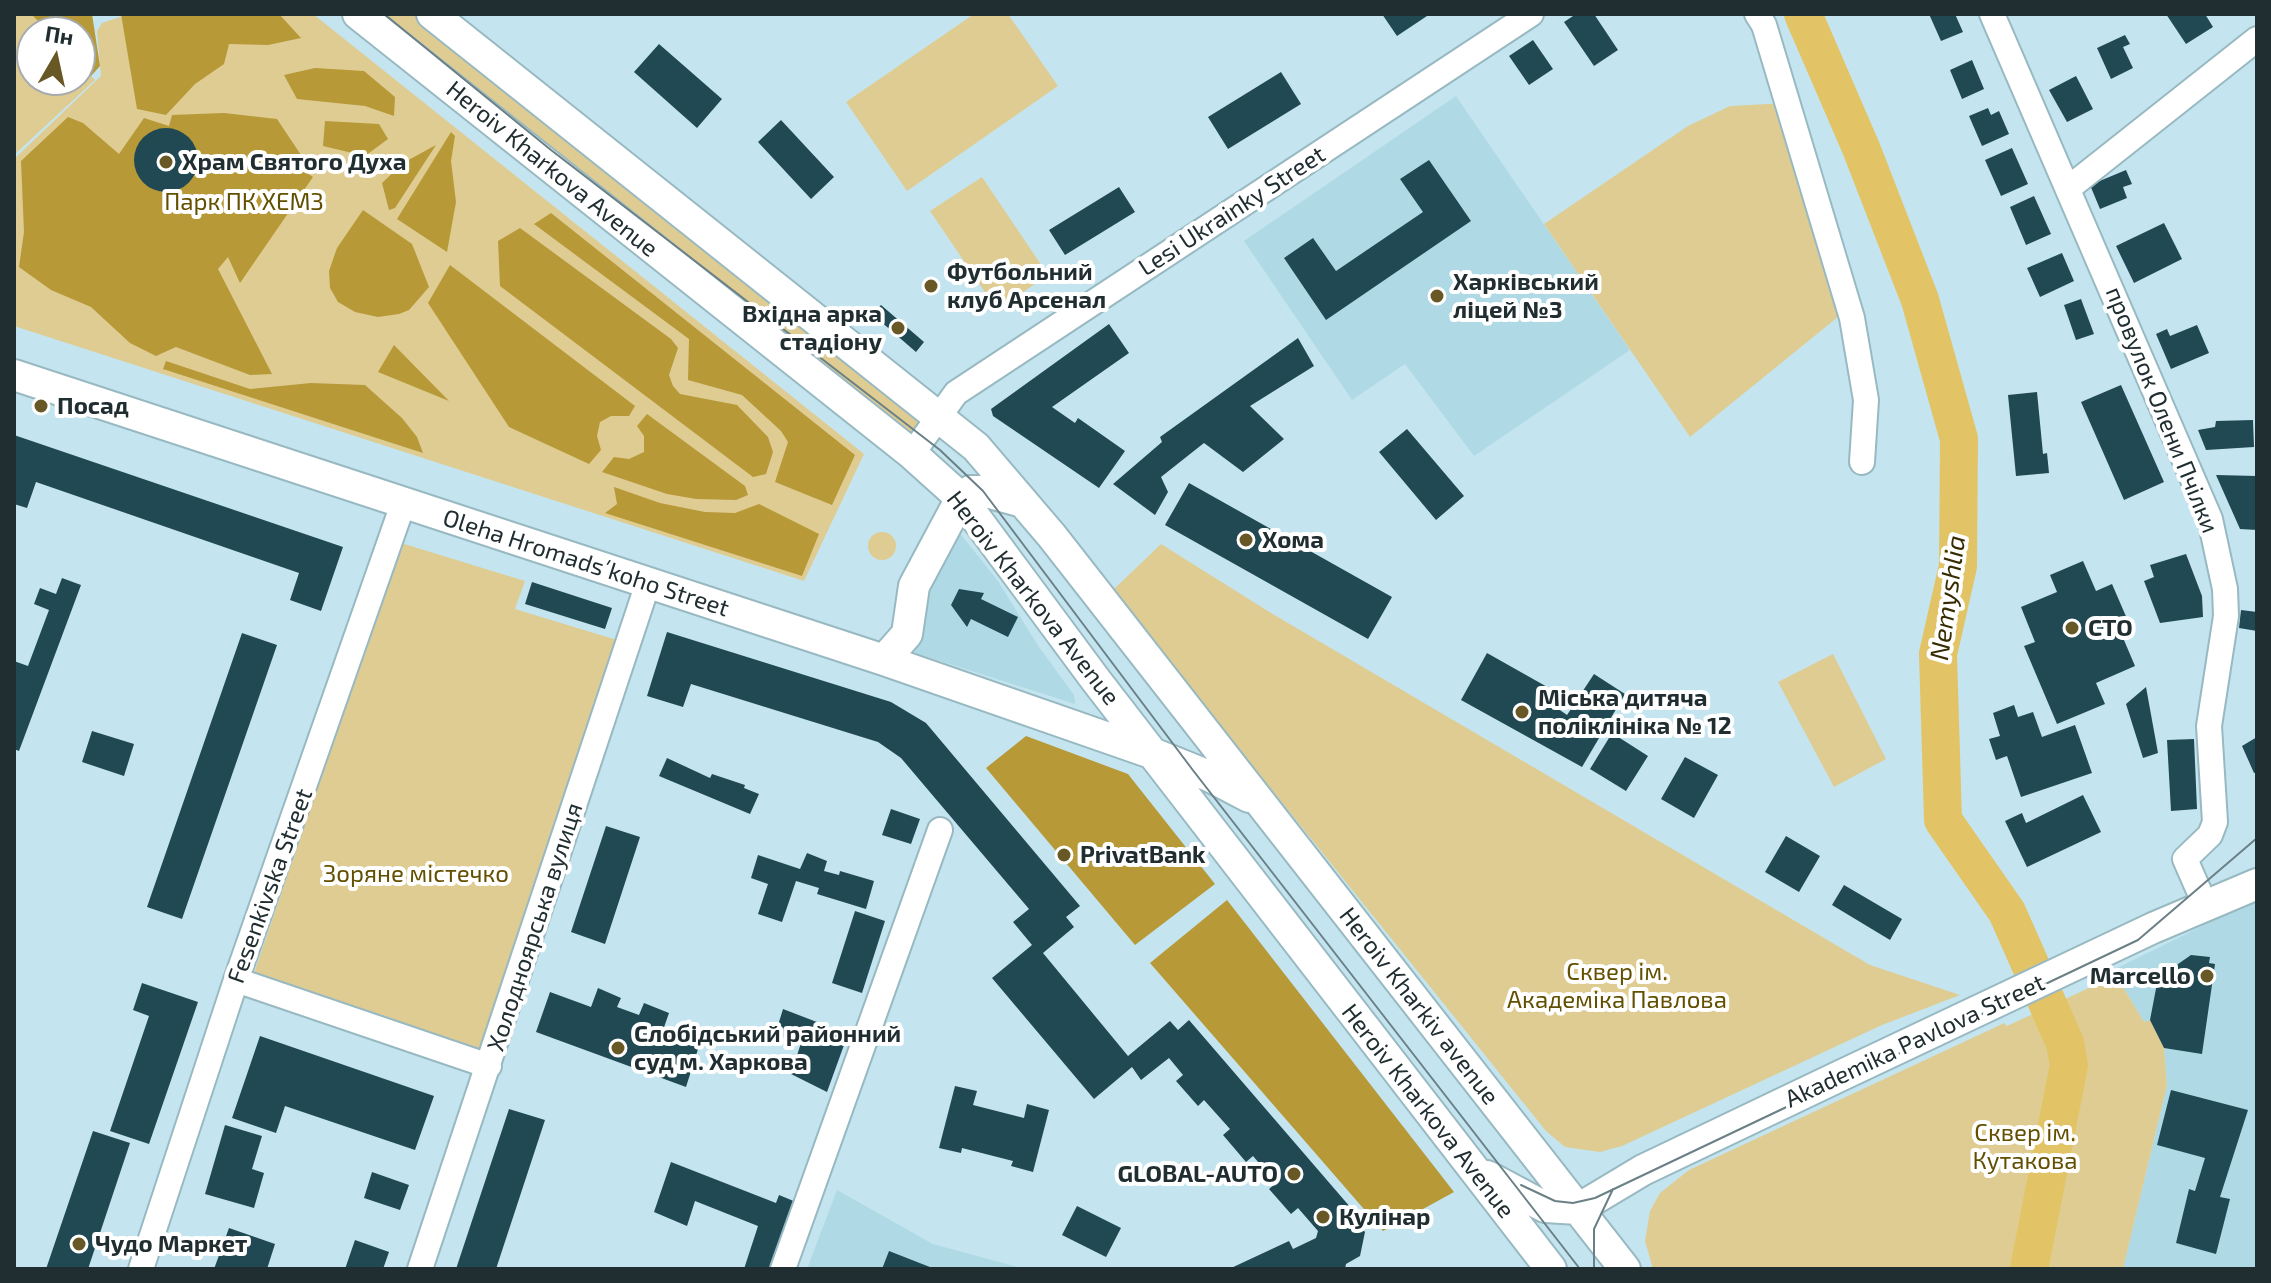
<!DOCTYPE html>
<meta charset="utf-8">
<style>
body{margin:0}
#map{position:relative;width:2271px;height:1283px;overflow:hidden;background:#c4e5ef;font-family:"Exo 2",sans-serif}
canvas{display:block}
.frame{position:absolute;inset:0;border:16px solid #212e31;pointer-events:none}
.north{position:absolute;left:16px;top:16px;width:80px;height:80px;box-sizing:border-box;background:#fff;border:2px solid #a6abad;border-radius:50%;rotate:9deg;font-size:22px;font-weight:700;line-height:32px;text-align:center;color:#212e31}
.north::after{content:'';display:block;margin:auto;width:28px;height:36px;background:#685826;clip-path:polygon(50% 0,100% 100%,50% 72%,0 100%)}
</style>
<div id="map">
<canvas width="2271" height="1283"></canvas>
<div class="frame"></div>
<div class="north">Пн</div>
</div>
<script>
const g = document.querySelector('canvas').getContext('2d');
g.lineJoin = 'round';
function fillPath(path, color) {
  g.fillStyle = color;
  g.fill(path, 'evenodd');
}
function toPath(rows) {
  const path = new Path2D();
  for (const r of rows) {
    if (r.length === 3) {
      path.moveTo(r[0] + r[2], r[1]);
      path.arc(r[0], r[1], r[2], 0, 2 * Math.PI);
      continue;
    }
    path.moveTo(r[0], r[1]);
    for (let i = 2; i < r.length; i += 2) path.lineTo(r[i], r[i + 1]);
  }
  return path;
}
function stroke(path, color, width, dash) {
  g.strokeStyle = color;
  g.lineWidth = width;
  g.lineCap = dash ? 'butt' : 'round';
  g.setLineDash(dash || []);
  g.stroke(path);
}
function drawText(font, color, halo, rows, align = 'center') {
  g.font = font + ' "Exo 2",sans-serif';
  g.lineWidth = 8;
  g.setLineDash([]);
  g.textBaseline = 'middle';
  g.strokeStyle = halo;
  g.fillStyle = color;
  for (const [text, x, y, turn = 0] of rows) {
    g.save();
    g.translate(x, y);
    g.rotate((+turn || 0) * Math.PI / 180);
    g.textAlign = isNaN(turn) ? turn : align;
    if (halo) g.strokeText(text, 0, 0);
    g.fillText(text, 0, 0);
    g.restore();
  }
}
const built = toPath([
 [1456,96,1630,350,1474,456,1405,364,1352,400,1244,241],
 [959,532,998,581,1037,644,1074,695,1075,704,915,653,918,602],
 [2257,899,2256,1269,2123,1269,2167,1085,2164,1048,2150,1020,2144,1022,2113,970],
 [837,1190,933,1244,1025,1269,807,1269]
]);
const green = toPath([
 [19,14,33,14,50,32,32,32,32,80,80,80,80,64,95,80,14,155,14,18],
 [129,14,313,14,864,454,804,581,14,326,14,159,101,76,97,31,102,23],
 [372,14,417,14,925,418,912,436],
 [974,14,1008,14,1058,86,907,191,846,102],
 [1787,103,1849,308,1690,437,1544,224,1688,126,1730,106],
 [982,177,1048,275,997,310,930,211],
 [882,546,14],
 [401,543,525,581,515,609,620,641,481,1057,253,976],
 [1161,544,1271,613,1870,965,1960,995,1882,1025,1622,1146,1600,1152,1565,1147,1546,1131,1112,591],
 [1833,654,1886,759,1834,787,1778,682],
 [2113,970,2144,1022,2150,1020,2164,1048,2167,1085,2123,1269,1653,1269,1645,1241,1650,1211,1660,1193,1689,1170,1998,1026,2004,1023,2007,1026,2091,987,2090,982]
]);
const forest = toPath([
 [31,14,92,14,100,66,91,76,80,65,80,32,49,32],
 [121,14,279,14,301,38,268,45,229,44,224,64,195,84,166,115,137,109],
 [315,68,364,71,395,97,394,116,365,106,297,99,284,75],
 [224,113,277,119,301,155,285,158,313,177,240,283,228,257,218,269,272,374,250,375,176,347,156,356,130,343,91,307,51,290,19,267,24,232,21,161,68,117,83,123,119,154,144,118,169,126,172,115],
 [325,121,379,124,388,139,365,156,323,146],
 [451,132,455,136,451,161,456,202,447,252,397,219],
 [436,145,395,208,389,210,382,183,403,163],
 [363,210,412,244,429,287,409,310,399,314,378,317,355,312,338,302,330,288,329,271,337,248],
 [551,213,855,455,832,505,775,482,788,442,781,431,742,395,688,380,689,339,534,224],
 [520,228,671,339,678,348,669,375,673,386,680,394,737,405,768,437,773,452,766,474,753,477,500,286,498,241],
 [450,265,635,406,629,416,611,416,600,422,597,436,601,450,589,464,509,427,428,303],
 [394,345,449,401,378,372],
 [166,361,250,389,311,383,365,385,402,418,417,437,423,453,163,369],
 [647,414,745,486,748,495,736,500,696,499,667,494,602,472,614,457,629,459,644,452,644,436,637,426],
 [614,487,660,503,705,512,735,513,759,504,819,534,802,576,605,513,617,504],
 [1026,736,1128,774,1215,884,1135,945,986,768],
 [1227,900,1454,1192,1383,1231,1150,963]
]);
const river = toPath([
 [1803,14,1861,148,1920,300,1959,439,1958,566,1938,654,1943,820,2007,912,2065,1043,2069,1065,2029,1269]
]);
const building = toPath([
 [1382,14,1430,14,1397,36],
 [1576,14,1594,14,1618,50,1594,66,1564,22],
 [1929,14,1955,14,1963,32,1941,41],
 [2166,14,2205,14,2213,27,2186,44],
 [2125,35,2130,44,2123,47,2133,68,2111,79,2097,48],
 [1533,40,1553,69,1529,85,1509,56],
 [659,44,722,99,697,128,634,72],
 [1972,60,1984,89,1962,99,1950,70],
 [1281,72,1301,104,1228,149,1208,117],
 [2076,76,2093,109,2067,122,2049,90],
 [1988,108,1991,115,1999,111,2009,134,1982,146,1969,116],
 [781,120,834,177,811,199,758,142],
 [166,160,32],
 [2012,148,2028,184,2001,196,1985,160],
 [1429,160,1471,221,1326,320,1284,258,1313,238,1336,271,1423,212,1400,179],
 [2126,170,2132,184,2123,187,2127,198,2100,209,2090,185],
 [1119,187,1135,212,1065,255,1049,230],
 [2034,196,2051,234,2026,245,2010,207],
 [2164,223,2182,259,2134,283,2116,246],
 [2062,253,2074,281,2040,297,2027,268],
 [2081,299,2094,334,2076,340,2064,305],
 [881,305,924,342,916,352,872,314],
 [1109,324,1129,353,1052,407,1075,423,1078,418,1125,451,1099,488,993,416,991,409],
 [2197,325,2209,353,2171,369,2156,334,2167,329,2170,336],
 [1298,338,1314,366,1250,406,1284,439,1243,472,1204,443,1161,477,1168,492,1155,515,1113,484,1162,442,1160,437],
 [2121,385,2164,482,2124,500,2081,402],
 [2037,392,2043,454,2047,453,2049,473,2016,476,2008,395],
 [2253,420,2254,447,2206,450,2198,430,2215,427,2216,421],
 [1407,429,1464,496,1436,520,1379,452],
 [14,435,343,547,321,611,290,600,299,573,36,482,27,508,14,504],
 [2216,475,2257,476,2257,530,2240,529],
 [1189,483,1392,597,1368,639,1165,525],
 [2186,554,2202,596,2203,617,2160,623,2144,581,2154,577,2150,565],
 [2083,561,2096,591,2112,584,2128,621,2118,626,2135,666,2096,683,2105,704,2057,724,2024,646,2035,642,2021,607,2057,592,2050,575],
 [62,578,81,585,19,751,14,749,14,661,28,666,49,610,34,604,40,588,56,594],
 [532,582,612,608,605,629,525,604],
 [959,589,984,593,981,599,1018,617,1008,637,971,619,967,627,951,605],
 [2241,610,2257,612,2257,631,2239,628],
 [667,632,891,702,926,723,1080,906,1066,917,1074,927,1043,953,1128,1056,1170,1021,1178,1030,1189,1020,1357,1215,1356,1222,1365,1232,1360,1256,1346,1264,1345,1269,1229,1269,1289,1241,1293,1249,1316,1238,1318,1231,1298,1208,1291,1214,1269,1189,1276,1183,1253,1156,1246,1162,1223,1135,1230,1129,1204,1100,1198,1106,1176,1081,1183,1075,1169,1058,1141,1080,1132,1067,1094,1099,992,978,1032,945,1013,922,1029,909,901,758,878,742,691,684,683,707,647,696],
 [242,633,277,645,182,919,147,907],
 [1487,653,1565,697,1557,708,1567,715,1594,674,1625,694,1582,767,1461,700],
 [2146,687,2158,753,2143,758,2126,704],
 [2014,705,2018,717,2033,712,2042,737,2075,725,2092,773,2021,797,2007,756,1996,760,1989,739,2000,736,1993,713],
 [92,731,134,744,124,776,82,762],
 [1612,733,1648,756,1626,791,1590,769],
 [2257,737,2257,772,2254,773,2242,746],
 [2194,739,2197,809,2171,811,2167,740],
 [1685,757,1718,775,1694,818,1661,799],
 [667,758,710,778,712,774,745,785,744,788,759,794,750,814,659,776],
 [2083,795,2101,832,2027,867,2005,821,2022,813,2026,823],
 [891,809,920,819,911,844,882,835],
 [606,826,640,837,605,944,571,932],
 [1786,836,1820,856,1799,892,1765,872],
 [807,853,827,861,824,871,839,875,840,871,874,881,866,909,817,894,819,888,796,881,782,922,758,914,768,884,751,878,758,855,800,869],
 [1844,885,1902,919,1890,940,1832,905],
 [855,911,885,921,862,993,832,983],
 [2191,955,2210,957,2209,963,2215,964,2202,1054,2164,1048,2150,1020,2158,978],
 [142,983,198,1002,149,1144,110,1131,149,1016,133,1010],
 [598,988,621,998,617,1007,639,1015,644,1003,669,1013,662,1033,699,1046,686,1087,536,1032,550,992,591,1007],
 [783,1009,848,1034,827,1092,791,1074,801,1043,775,1035],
 [260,1036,434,1096,415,1150,285,1106,276,1133,232,1118],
 [955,1086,977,1091,973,1105,1024,1118,1027,1104,1049,1110,1033,1172,1011,1166,1013,1161,962,1148,961,1153,939,1148],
 [2171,1090,2248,1110,2220,1197,2230,1199,2216,1254,2176,1243,2189,1189,2195,1191,2205,1158,2157,1145],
 [509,1109,545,1120,496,1269,456,1269],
 [225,1125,262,1136,252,1169,264,1173,254,1208,205,1194],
 [93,1131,130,1143,88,1269,46,1269],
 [671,1162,776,1203,779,1195,796,1202,773,1269,744,1269,758,1226,695,1201,687,1226,654,1212],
 [372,1172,409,1185,400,1210,364,1198],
 [1077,1206,1121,1228,1106,1257,1062,1235],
 [229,1228,275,1244,267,1269,214,1269],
 [355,1240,389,1252,383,1269,345,1269],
 [889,1251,935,1269,882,1269]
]);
const minor = toPath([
 [1757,14,1764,25,1852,318,1866,400,1862,462],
 [1992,14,2210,519,2225,589,2226,616,2209,726,2215,822,2210,835,2185,859,2206,907],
 [2070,187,2257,39],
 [912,454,956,393,1531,14],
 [236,980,489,1066],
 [141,1269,236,980,403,504],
 [420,1269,648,583],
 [783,1269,940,830]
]);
const major = toPath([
 [358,14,912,454,961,498,1095,679,1551,1269],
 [432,14,976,447,1052,536,1625,1269],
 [14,375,884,660,1157,755,1209,776,1249,797],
 [884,660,907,634,914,586,961,498,970,491,983,491,1023,502],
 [1487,1176,1545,1207,1578,1209],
 [1578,1209,1643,1170,1842,1075,2153,928,2257,884]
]);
const tram = toPath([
 [384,14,551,150,940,450,983,491,1192,769,1580,1269],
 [1521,1185,1555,1201,1573,1203,1595,1198,2138,940,2257,838],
 [1594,1269,1594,1229,1613,1189]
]);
const markers = [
 [166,162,8,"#685826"],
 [931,286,8,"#685826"],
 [1437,296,8,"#685826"],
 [898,328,8,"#685826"],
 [41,406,8,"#685826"],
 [1246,540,8,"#685826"],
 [2072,628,8,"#685826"],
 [1522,712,8,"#685826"],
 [1064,855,8,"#685826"],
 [2207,976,8,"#685826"],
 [618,1048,8,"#685826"],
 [1294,1174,8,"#685826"],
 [1323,1217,8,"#685826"],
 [79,1244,8,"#685826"]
];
const poiNames = [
 ["Храм Святого Духа",182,162],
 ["Футбольний",947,272],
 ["клуб Арсенал",947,300],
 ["Харківський",1453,282],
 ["ліцей №3",1453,310],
 ["Вхідна арка",882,314,"right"],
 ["стадіону",882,342,"right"],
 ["Посад",57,406],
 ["Хома",1262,540],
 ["СТО",2088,628],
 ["Міська дитяча",1538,698],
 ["поліклініка № 12",1538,726],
 ["PrivatBank",1080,855],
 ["Marcello",2191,976,"right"],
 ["Слобідський районний",634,1034],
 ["суд м. Харкова",634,1062],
 ["GLOBAL-AUTO",1278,1174,"right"],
 ["Кулінар",1339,1217],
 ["Чудо Маркет",95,1244]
];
const streetNames = [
 ["Heroiv Kharkova Avenue",552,169,39],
 ["Lesi Ukrainky Street",1232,211,-33],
 ["провулок Олени Пчілки",2162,410,68],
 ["Oleha Hromadsʹkoho Street",586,563,18],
 ["Heroiv Kharkova Avenue",1033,598,52],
 ["Fesenkivska Street",270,886,-70],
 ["Холодноярська вулиця",535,927,-72],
 ["Heroiv Kharkiv avenue",1419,1006,52],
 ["Akademika Pavlova Street",1915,1041,-25],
 ["Heroiv Kharkova Avenue",1428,1111,52]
];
const parkNames = [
 ["Парк ПК ХЕМЗ",244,202],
 ["Зоряне містечко",416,874],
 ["Сквер ім.",1617,972],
 ["Академіка Павлова",1617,1000],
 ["Сквер ім.",2025,1133],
 ["Кутакова",2025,1161]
];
const waterNames = [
 ["Nemyshlia",1948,598,-82]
];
fillPath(built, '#afdae5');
fillPath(green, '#dfcc92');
fillPath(forest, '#b79938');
stroke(river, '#e2c466', 38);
fillPath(building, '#214953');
stroke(minor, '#98b9c1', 28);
stroke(major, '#98b9c1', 34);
stroke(minor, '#fff', 24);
stroke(major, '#fff', 30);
stroke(tram, '#6a8086', 2);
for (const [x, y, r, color] of markers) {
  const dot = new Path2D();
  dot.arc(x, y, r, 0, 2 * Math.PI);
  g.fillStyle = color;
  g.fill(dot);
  stroke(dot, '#fff', 3);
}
drawText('bold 24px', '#212e31', '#fff', poiNames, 'left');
drawText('24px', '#212e31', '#fff', streetNames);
drawText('24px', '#634f00', '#fff', parkNames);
drawText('italic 26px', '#372b00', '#fff', waterNames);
</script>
